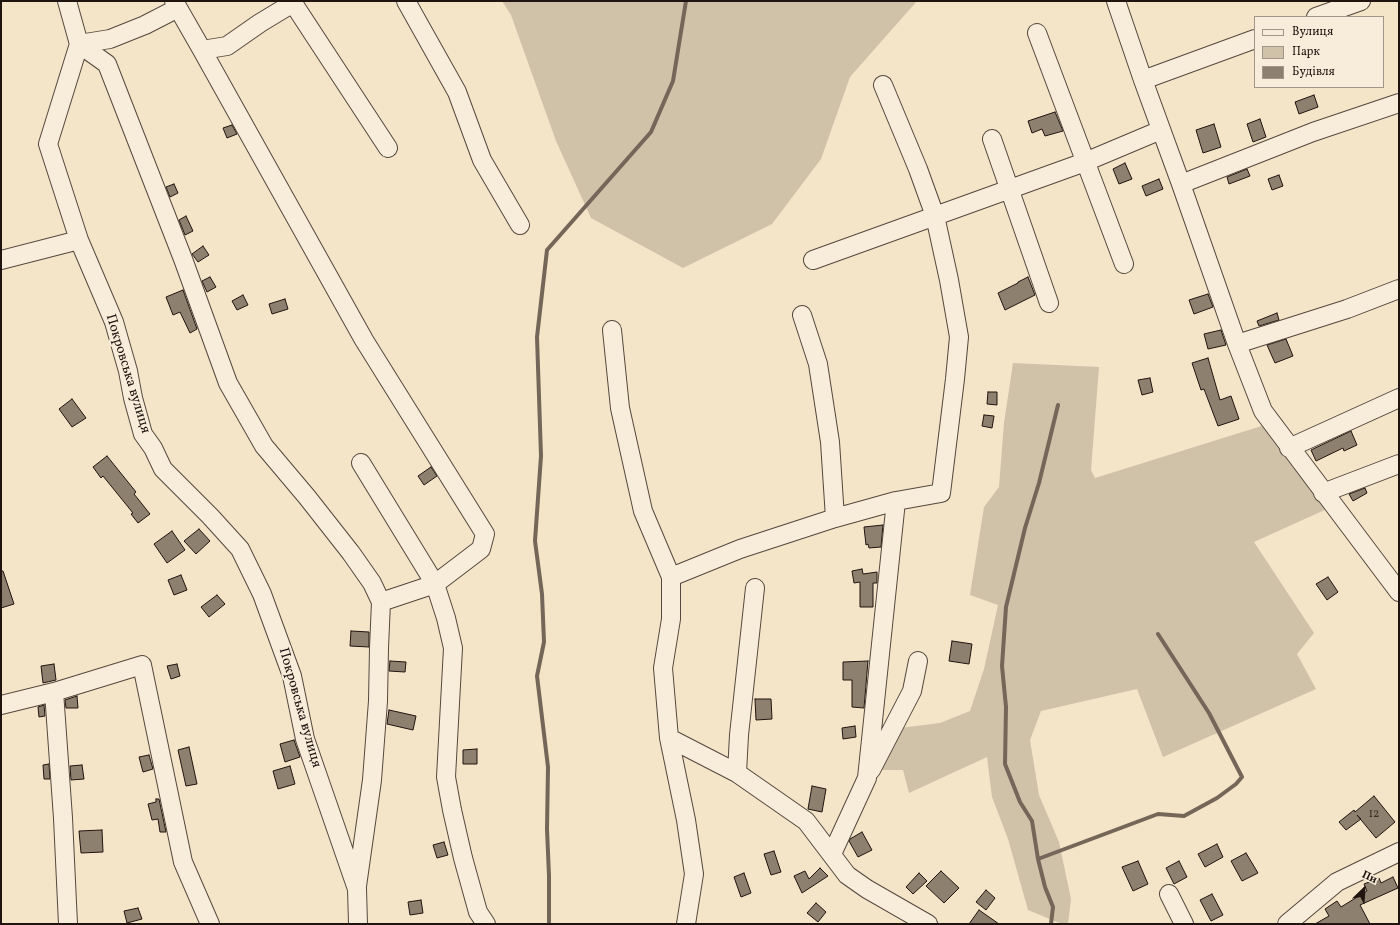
<!DOCTYPE html>
<meta charset="utf-8">
<style>
body{margin:0}
#map{position:relative;width:1400px;height:925px;overflow:hidden;background:#f4e4c8;font-family:Vollkorn,serif}
canvas{display:block}
.frame{position:absolute;inset:0;border:2px solid #1f140f;pointer-events:none}
.legend{position:absolute;left:1254px;top:16px;width:130px;height:72px;box-sizing:border-box;background:#f8eddb;border:1px solid #a19689;margin:0;padding:5px 7px;list-style:none;font-size:12px;color:#1f140f}
.legend li{display:flex;align-items:center;gap:8px;height:20px}
.legend b{width:20px;border:1px solid #a19689}
.north{position:absolute;left:1344px;top:869px;width:40px;height:40px;-webkit-text-stroke:3px #f8eddb;paint-order:stroke;rotate:25deg;font-size:11px;font-weight:700;line-height:16px;text-align:center;color:#1f140f}
.north::after{content:'';display:block;margin:auto;width:14px;height:18px;background:#1f140f;clip-path:polygon(50% 0,100% 100%,50% 72%,0 100%)}
</style>
<div id="map">
<canvas width="1400" height="925"></canvas>
<div class="frame"></div>
<ul class="legend">
<li><b style="height:5px;background:#f8eddb"></b>Вулиця</li>
<li><b style="height:11px;background:#d0c1a9"></b>Парк</li>
<li><b style="height:11px;background:#8e806f"></b>Будівля</li>
</ul>
<div class="north">Пн</div>
</div>
<script>
const g = document.querySelector('canvas').getContext('2d');
g.lineJoin = 'round';
function fillPath(path, color) {
  g.fillStyle = color;
  g.fill(path, 'evenodd');
}
function toPath(rows) {
  const path = new Path2D();
  for (const r of rows) {
    path.moveTo(r[0], r[1]);
    for (let i = 2; i < r.length; i += 2) path.lineTo(r[i], r[i + 1]);
  }
  return path;
}
function stroke(path, color, width, dash) {
  g.strokeStyle = color;
  g.lineWidth = width;
  g.lineCap = dash ? 'butt' : 'round';
  g.setLineDash(dash || []);
  g.stroke(path);
}
function drawText(font, color, halo, rows, align = 'center') {
  g.font = font + ' Vollkorn,serif';
  g.lineWidth = 4;
  g.setLineDash([]);
  g.textBaseline = 'middle';
  g.strokeStyle = halo;
  g.fillStyle = color;
  for (const [text, x, y, turn = 0] of rows) {
    g.save();
    g.translate(x, y);
    g.rotate((+turn || 0) * Math.PI / 180);
    g.textAlign = isNaN(turn) ? turn : align;
    if (halo) g.strokeText(text, 0, 0);
    g.fillText(text, 0, 0);
    g.restore();
  }
}
const green = toPath([
 [502,1,917,1,850,77,821,159,772,224,683,268,591,218,556,141,511,15],
 [1013,363,1099,367,1091,470,1095,478,1268,424,1329,508,1254,542,1314,633,1297,654,1316,689,1163,757,1137,689,1041,711,1030,740,1039,795,1059,842,1071,899,1068,924,1062,924,1028,910,1008,839,992,797,987,757,909,793,903,770,881,770,900,728,940,723,970,711,984,669,998,605,970,595,984,507,999,487,1004,423]
]);
const stream = toPath([
 [1038,859,1158,814,1184,816,1217,798,1236,784,1242,777,1209,713,1158,634],
 [549,924,549,876,547,829,548,767,537,676,544,642,542,594,535,541,541,456,537,337,547,250,651,132,673,81,686,1],
 [1051,924,1053,907,1045,887,1038,859,1032,821,1020,802,1005,764,1006,707,1002,666,1006,607,1025,528,1039,483,1058,405]
]);
const building = toPath([
 [1314,95,1318,107,1299,114,1295,102,1314,95],
 [1055,112,1063,131,1045,136,1042,129,1032,133,1028,121,1055,112],
 [1260,119,1266,137,1253,142,1247,124,1260,119],
 [1214,124,1221,147,1203,153,1196,130,1214,124],
 [232,125,237,134,227,138,223,128,232,125],
 [1125,163,1132,179,1119,184,1113,169,1125,163],
 [1247,169,1250,176,1229,184,1227,177,1247,169],
 [1279,175,1283,186,1272,190,1268,179,1279,175],
 [1159,179,1163,189,1146,196,1142,186,1159,179],
 [174,184,178,193,170,197,166,187,174,184],
 [186,216,193,231,185,235,179,220,186,216],
 [203,246,209,255,198,262,192,254,203,246],
 [210,277,216,287,207,292,202,281,210,277],
 [1028,277,1035,295,1005,310,998,293,1018,283,1018,282,1028,277],
 [183,290,197,329,190,333,180,312,173,315,166,297,183,290],
 [1208,294,1213,307,1194,314,1189,300,1208,294],
 [243,295,248,305,237,310,232,301,243,295],
 [285,299,288,309,272,314,269,304,285,299],
 [1277,313,1279,320,1259,326,1257,321,1277,313],
 [1221,330,1226,345,1208,349,1204,334,1221,330],
 [1286,339,1293,356,1275,363,1267,345,1286,339],
 [1208,358,1220,400,1231,396,1239,419,1218,426,1204,389,1201,390,1192,363,1208,358],
 [1150,378,1153,392,1142,395,1138,380,1150,378],
 [988,392,997,392,997,405,987,404,988,392],
 [72,399,86,418,72,427,59,409,72,399],
 [984,415,994,416,992,428,982,426,984,415],
 [1351,431,1357,445,1344,451,1343,448,1316,461,1311,450,1351,431],
 [107,456,136,492,134,494,150,514,138,523,131,514,133,513,103,476,101,478,93,467,107,456],
 [431,467,437,476,424,485,418,476,431,467],
 [1365,488,1367,493,1353,501,1349,494,1365,488],
 [883,525,881,547,869,548,868,544,866,545,864,527,883,525],
 [199,529,210,541,196,554,184,541,199,529],
 [172,531,185,550,167,563,154,544,172,531],
 [862,569,863,574,877,572,877,583,873,583,873,607,860,607,860,582,854,583,852,571,862,569],
 [1,571,3,571,14,604,1,608,1,571],
 [181,575,187,590,174,595,168,580,181,575],
 [1328,577,1338,592,1327,600,1316,584,1328,577],
 [217,595,225,604,209,617,201,607,217,595],
 [351,631,369,632,369,647,350,646,351,631],
 [952,641,972,644,969,664,949,661,952,641],
 [390,661,406,662,405,672,389,671,390,661],
 [868,661,864,708,852,707,852,680,843,680,843,662,868,661],
 [54,664,56,680,43,683,41,666,54,664],
 [177,664,180,676,171,679,167,666,177,664],
 [77,696,78,708,66,708,65,700,77,696],
 [755,699,771,699,772,719,756,720,755,699],
 [44,705,45,716,39,717,38,707,44,705],
 [389,710,416,716,413,730,387,724,389,710],
 [855,726,856,737,843,739,842,728,855,726],
 [294,740,300,757,285,762,280,744,294,740],
 [189,747,197,784,186,786,178,750,189,747],
 [477,749,477,764,463,764,463,750,477,749],
 [149,755,153,769,143,772,139,757,149,755],
 [49,764,50,779,44,779,43,765,49,764],
 [82,765,84,779,71,780,70,766,82,765],
 [290,766,295,784,278,789,273,771,290,766],
 [812,786,826,789,822,812,808,809,812,786],
 [1374,796,1395,822,1376,838,1357,815,1361,819,1346,830,1339,822,1354,810,1355,812,1374,796],
 [156,799,159,799,166,832,160,832,158,819,152,820,148,804,156,802,156,799],
 [102,830,103,852,81,853,79,831,102,830],
 [862,832,872,850,858,857,849,841,850,839,862,832],
 [444,842,448,855,437,858,433,845,444,842],
 [1217,844,1223,857,1205,867,1198,854,1217,844],
 [774,851,781,872,771,875,764,854,774,851],
 [1246,853,1258,873,1242,881,1231,861,1246,853],
 [1138,861,1148,884,1133,891,1122,867,1138,861],
 [1179,861,1187,877,1174,884,1166,868,1179,861],
 [820,868,828,876,802,893,794,876,805,871,809,879,820,868],
 [941,871,959,888,944,903,926,886,941,871],
 [744,873,751,893,741,897,734,877,744,873],
 [919,873,927,881,913,894,906,887,919,873],
 [1393,877,1398,888,1360,905,1370,924,1315,924,1329,916,1325,909,1337,901,1341,907,1367,891,1364,884,1379,878,1381,883,1393,877],
 [986,890,995,898,986,910,976,902,986,890],
 [1212,894,1223,915,1211,921,1200,900,1212,894],
 [421,900,423,913,410,915,408,902,421,900],
 [816,903,826,912,818,922,807,913,816,903],
 [138,908,142,919,127,923,124,911,138,908],
 [979,910,999,924,969,924,979,910]
]);
const minor = toPath([
 [67,1,79,44,48,144,79,240,114,322,128,371,133,398,143,434,153,448,163,469,210,516,240,549,262,594,292,676,305,739,357,889,358,924],
 [174,1,202,50,364,340,485,534,481,549,435,584,381,602],
 [406,1,457,92,482,160,520,225],
 [1116,1,1143,80,1181,184,1237,344,1263,411,1399,592],
 [293,3,388,148],
 [1316,17,1361,1],
 [1037,33,1124,264],
 [79,44,107,64,183,259,228,383,264,446,307,497,351,553,372,583,381,602,379,648,378,701,372,780,357,886],
 [79,44,110,39,145,25,178,8],
 [202,50,227,46,260,23,293,3,292,1],
 [1143,80,1255,39],
 [992,139,1049,303],
 [1181,184,1313,132,1399,103],
 [1,260,79,240],
 [813,260,1085,162,1161,130],
 [802,315,818,364,830,442,835,518],
 [612,330,620,408,643,511,671,577,671,619,663,668,669,738,686,820,694,874,686,924],
 [1237,344,1347,309,1399,289],
 [1289,448,1399,398],
 [361,463,435,584,446,618,453,648,446,777,452,810,463,858,478,912,486,924],
 [1323,493,1399,464],
 [671,577,740,549,835,518,896,501,941,493,955,379,959,337,949,280,935,216,918,169,883,85],
 [54,692,142,665,183,862,210,924],
 [1,705,54,692,63,818,68,924],
 [669,738,737,773,806,821,847,875,867,889,928,924],
 [871,770,912,691,918,661],
 [737,773,739,735,755,588],
 [832,854,867,778,896,501],
 [1169,894,1184,924],
 [1287,924,1337,882,1399,852]
]);
const numberNames = [
 ["12",1374,815]
];
const streetNames = [
 ["Покровська вулиця",127,374,73],
 ["Покровська вулиця",299,708,74]
];
fillPath(green, '#d0c1a9');
stroke(stream, '#746658', 4);
fillPath(building, '#8e806f');
stroke(building, '#1f140f', 1);
stroke(minor, '#54483d', 20);
stroke(minor, '#f8eddb', 18);
drawText('12px', '#3b2f27', null, numberNames);
drawText('14px', '#1f140f', '#f8eddb', streetNames);
</script>
